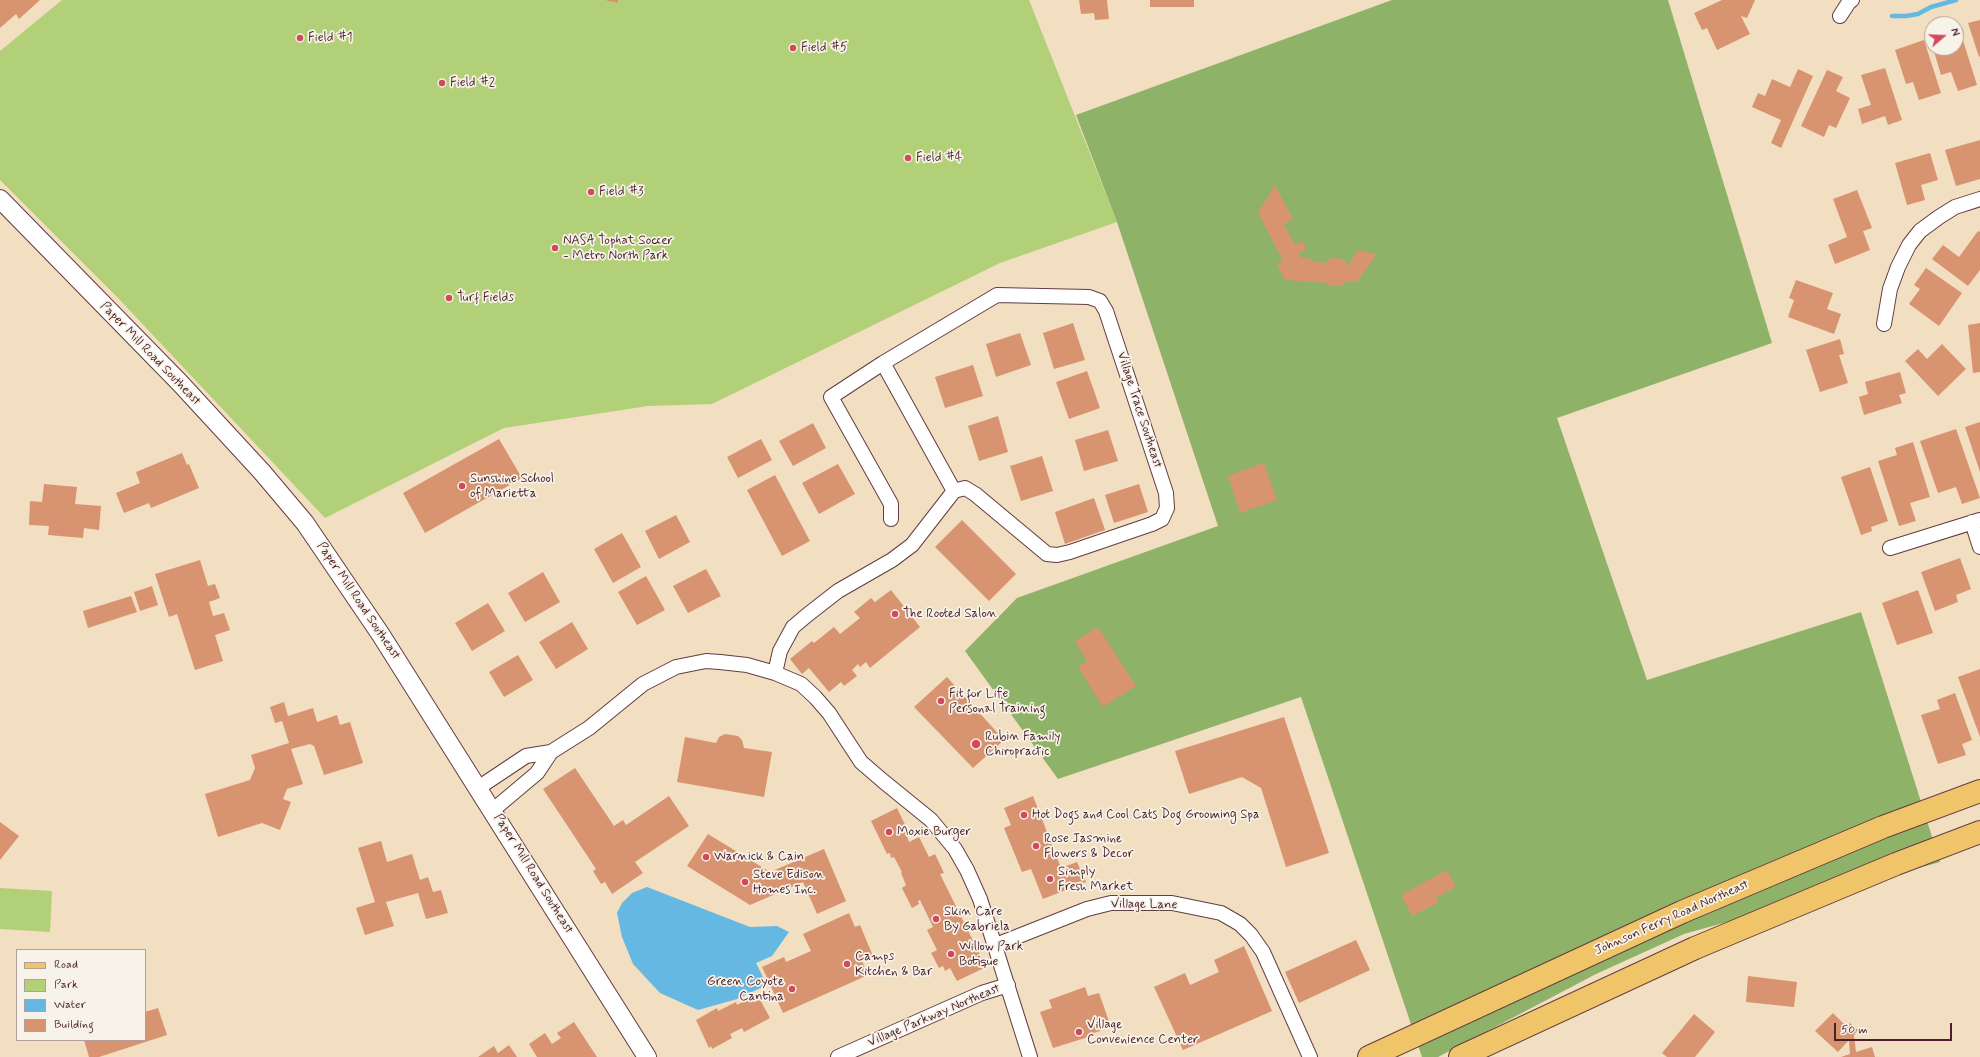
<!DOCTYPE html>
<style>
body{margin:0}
#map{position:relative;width:1980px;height:1057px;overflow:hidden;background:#f2dec1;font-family:Mynerve,sans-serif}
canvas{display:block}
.legend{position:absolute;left:16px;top:949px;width:130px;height:92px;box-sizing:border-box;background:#f7f3e8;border:1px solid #b29e9c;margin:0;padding:5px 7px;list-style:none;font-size:12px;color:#4a1f2b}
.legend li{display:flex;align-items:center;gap:8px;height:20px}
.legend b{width:20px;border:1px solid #b29e9c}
.north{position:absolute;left:1924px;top:16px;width:40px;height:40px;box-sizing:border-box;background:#f7f3e8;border:1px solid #b29e9c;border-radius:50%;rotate:71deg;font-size:11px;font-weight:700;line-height:16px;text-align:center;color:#4a1f2b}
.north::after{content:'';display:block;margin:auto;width:14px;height:18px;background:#d1495b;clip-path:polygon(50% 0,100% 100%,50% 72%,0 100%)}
.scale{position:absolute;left:1834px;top:1023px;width:118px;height:18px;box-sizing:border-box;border:2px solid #4a1f2b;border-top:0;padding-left:5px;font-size:12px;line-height:14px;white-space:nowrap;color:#4a1f2b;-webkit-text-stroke:3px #f7f3e8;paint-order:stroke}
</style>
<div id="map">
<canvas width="1980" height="1057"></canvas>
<ul class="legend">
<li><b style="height:5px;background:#f0c469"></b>Road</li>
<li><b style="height:11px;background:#b2d077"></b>Park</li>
<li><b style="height:11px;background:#65b8e1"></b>Water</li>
<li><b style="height:11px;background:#d89470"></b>Building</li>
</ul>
<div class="north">N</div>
<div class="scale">50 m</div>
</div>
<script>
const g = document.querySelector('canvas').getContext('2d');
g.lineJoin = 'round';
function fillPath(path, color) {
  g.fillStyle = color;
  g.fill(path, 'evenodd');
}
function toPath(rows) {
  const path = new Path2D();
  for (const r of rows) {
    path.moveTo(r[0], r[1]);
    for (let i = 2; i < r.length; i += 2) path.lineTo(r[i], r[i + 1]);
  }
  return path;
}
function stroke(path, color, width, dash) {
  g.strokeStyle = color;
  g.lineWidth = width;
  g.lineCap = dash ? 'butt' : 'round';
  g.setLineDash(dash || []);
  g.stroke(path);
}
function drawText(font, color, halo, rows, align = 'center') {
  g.font = font + ' Mynerve,sans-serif';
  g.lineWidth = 3.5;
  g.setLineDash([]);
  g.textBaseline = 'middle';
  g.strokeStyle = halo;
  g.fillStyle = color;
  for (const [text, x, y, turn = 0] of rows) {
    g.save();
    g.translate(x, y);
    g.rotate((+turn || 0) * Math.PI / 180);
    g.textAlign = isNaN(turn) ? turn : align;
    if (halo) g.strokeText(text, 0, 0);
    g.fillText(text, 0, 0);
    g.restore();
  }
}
const green = toPath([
 [62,0,1029,0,1117,222,1000,263,712,404,648,406,504,428,325,518,119,299,0,180,0,51],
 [0,888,52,891,50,932,0,929]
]);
const forest = toPath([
 [1392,0,1668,0,1772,343,1557,418,1647,680,1861,612,1940,862,1684,934,1596,974,1438,1057,1422,1057,1301,697,1058,779,965,651,1017,598,1218,526,1117,222,1076,115]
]);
const water = toPath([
 [647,887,750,927,777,926,789,932,772,956,756,963,767,985,737,999,698,1010,660,993,633,964,622,937,617,913,622,903,632,893]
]);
const stream = toPath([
 [1892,16,1906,16,1918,14,1931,7,1956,0]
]);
const building = toPath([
 [0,0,40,0,19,19,16,14,0,28],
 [605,0,618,0,618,3],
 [1079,0,1107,0,1109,19,1095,20,1094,13,1081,14],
 [1150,0,1194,0,1194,7,1150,7],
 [1722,0,1755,0,1747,18,1741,16,1750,34,1717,50,1707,28,1702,30,1694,13],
 [1980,20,1980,56,1979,57,1968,23],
 [1961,34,1977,85,1958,91,1951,72,1941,75,1933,48,1956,48,1956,36],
 [1924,40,1941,93,1919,100,1913,82,1906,84,1895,50],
 [1885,68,1902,120,1888,125,1885,116,1862,124,1858,109,1871,105,1861,75],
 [1798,69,1813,76,1781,148,1771,143,1781,120,1752,107,1758,93,1765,96,1772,79,1790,87],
 [1827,70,1843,77,1836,91,1850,98,1836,128,1829,125,1824,137,1801,126],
 [1980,140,1980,179,1956,186,1945,150],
 [1930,153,1938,180,1921,185,1925,200,1907,205,1895,163],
 [1275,185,1293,219,1284,224,1295,245,1302,241,1307,249,1299,253,1301,258,1310,258,1312,261,1327,263,1330,258,1345,259,1348,266,1358,250,1377,254,1357,282,1345,282,1343,286,1329,286,1327,283,1285,280,1277,265,1283,261,1258,213],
 [1857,190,1872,228,1863,231,1870,250,1835,264,1828,245,1847,237,1833,199],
 [1978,231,1980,232,1980,270,1968,286,1932,259,1943,245,1959,257],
 [1926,268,1962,293,1939,326,1909,304,1920,289,1914,285],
 [1796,280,1833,293,1827,309,1841,314,1834,334,1788,317,1794,300,1789,298],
 [1073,323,1085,360,1054,369,1043,333],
 [1980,323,1980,372,1973,373,1968,325],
 [1020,333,1031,365,996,377,986,344],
 [1840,339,1844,354,1839,355,1848,383,1820,392,1806,350],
 [1942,344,1966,369,1938,396,1905,361,1918,349,1927,359],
 [973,365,983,396,945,408,935,377],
 [1087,371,1100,408,1069,419,1056,382],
 [1900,372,1906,393,1899,395,1902,403,1864,415,1859,397,1868,394,1865,382],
 [998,416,1008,452,979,461,968,426],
 [1980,422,1980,472,1965,427],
 [813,423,826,448,793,466,779,441],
 [1956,429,1980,498,1962,504,1956,487,1938,493,1920,441],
 [1108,430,1118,461,1084,471,1075,440],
 [499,439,522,478,425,533,403,493],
 [761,439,772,460,738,478,727,457],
 [1913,442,1930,497,1910,503,1916,521,1899,526,1878,461,1897,455,1895,448],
 [182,453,187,465,189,464,199,488,151,508,149,503,124,513,116,493,140,483,136,472],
 [1042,456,1053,491,1021,501,1010,466],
 [1264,463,1277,500,1240,513,1228,476],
 [838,464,855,494,819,514,802,483],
 [1870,467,1888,521,1871,527,1872,531,1861,535,1841,477],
 [775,475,810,541,782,556,747,490],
 [44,484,77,487,75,504,101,506,99,530,84,528,83,538,48,535,49,526,29,525,30,501,42,502],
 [1139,484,1148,512,1114,523,1105,495],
 [1094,498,1105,530,1065,544,1055,512],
 [676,515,690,542,659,559,645,531],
 [962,520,1016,574,989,601,935,547],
 [622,533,641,567,613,583,594,549],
 [1960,558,1971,589,1956,595,1958,602,1935,611,1921,572],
 [200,560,208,586,215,584,220,598,209,602,213,616,224,613,230,630,215,635,223,661,195,670,177,614,169,617,155,574],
 [706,569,721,596,688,613,673,586],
 [543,572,560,602,525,622,508,593],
 [646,576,665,610,637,625,618,592],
 [152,586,158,605,140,611,134,592],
 [891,590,920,627,870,668,866,662,860,667,858,664,852,670,857,676,844,686,841,682,829,692,809,668,802,674,790,659,812,641,814,643,834,627,840,634,860,618,854,612,871,598,875,602],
 [1918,590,1933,633,1897,645,1882,603],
 [131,596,137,612,88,628,83,611],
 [488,603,505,631,472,651,455,623],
 [572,622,588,649,556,669,539,642],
 [1098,627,1136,686,1103,707,1078,667,1087,661,1075,641],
 [518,655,533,680,504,697,489,672],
 [1980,669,1980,737,1958,677],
 [947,677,1004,740,973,768,914,707],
 [1955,693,1972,740,1962,744,1966,755,1938,764,1921,715,1940,709,1937,700],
 [284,702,288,716,313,708,317,722,337,715,340,725,350,722,363,763,324,775,314,746,310,744,291,749,303,784,287,789,283,799,291,802,280,830,262,823,218,837,205,794,250,780,255,768,251,755,289,743,282,721,275,723,270,707],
 [1284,717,1329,853,1286,867,1261,788,1242,777,1189,794,1175,751],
 [725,734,738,736,742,740,744,748,772,752,764,797,677,782,685,737,716,743,719,737],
 [575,768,614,826,623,820,626,825,669,796,689,826,635,862,643,873,612,894,605,882,601,884,593,871,596,869,543,789],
 [1033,796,1061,868,1077,862,1086,882,1043,899,1031,869,1022,872,1004,828,1011,825,1004,808],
 [897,808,910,835,907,836,909,842,919,837,929,857,935,854,944,873,940,874,986,967,957,981,950,968,945,971,943,966,939,968,931,953,937,950,927,930,933,927,920,900,918,901,919,904,912,908,902,888,906,885,901,873,902,872,894,857,891,858,890,853,887,854,871,821],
 [0,822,19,836,0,860],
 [708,834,770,872,824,849,846,901,817,914,803,882,750,905,687,866],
 [381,841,387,862,412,854,420,880,428,877,433,892,441,890,448,913,426,919,418,893,386,902,394,926,365,935,356,908,375,902,358,848],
 [1447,870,1456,887,1436,898,1438,903,1412,916,1401,895],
 [849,913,855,927,860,925,873,956,862,961,868,975,783,1013,762,967,784,957,786,962,811,951,803,934],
 [1356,940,1370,970,1299,1003,1285,972],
 [1244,946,1272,1011,1183,1050,1154,987,1185,973,1190,985,1219,972,1214,960],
 [1748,976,1797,982,1794,1007,1746,1002],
 [1085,987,1088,996,1099,993,1111,1027,1094,1033,1095,1035,1053,1048,1040,1012,1052,1008,1049,1000],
 [757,994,770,1018,744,1032,742,1028,730,1034,732,1038,712,1049,711,1046,709,1048,696,1020,717,1008,718,1011,736,1002,737,1005],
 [158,1008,167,1035,99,1057,89,1057,84,1040,145,1040,145,1012],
 [1833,1013,1847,1027,1850,1023,1858,1030,1854,1035,1856,1052,1872,1047,1875,1057,1841,1057,1850,1054,1849,1040,1838,1052,1815,1031],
 [1694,1014,1715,1032,1695,1057,1667,1057,1662,1053],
 [574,1022,597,1057,537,1057,529,1044,545,1033,552,1044,561,1038,557,1033],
 [509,1045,517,1057,478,1057,494,1046,498,1053]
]);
const minor = toPath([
 [1840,16,1849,2,1852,0],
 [1884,324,1890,289,1898,267,1909,245,1920,231,1939,217,1955,207,1980,199],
 [883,363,954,491],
 [891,519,891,504,831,397,883,363,997,295,1089,297,1100,301,1106,311,1166,493,1167,508,1162,519,1152,524,1070,552,1057,555,1047,554,975,494,965,488,954,491,912,545,892,560,838,591,806,616,793,627,780,651,775,673,801,684,815,697,829,713,861,762,883,781,931,820,955,849,967,870,980,899,1030,1057],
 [1972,522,1980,547],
 [1890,548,1980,520],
 [478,788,526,756,551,752,589,728,643,684,676,667,706,661,720,662,747,665,775,673],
 [493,810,537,773,551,752],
 [996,945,1087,909,1111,903,1172,903,1221,913,1240,924,1251,935,1263,952,1310,1057],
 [838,1057,982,993,1008,985]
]);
const tertiary = toPath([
 [0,199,180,383,262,472,305,523,381,635,647,1057]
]);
const primary = toPath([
 [1369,1057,1682,912,1883,827,1980,791],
 [1460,1057,1695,948,1896,864,1980,832]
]);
const markers = [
 [300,38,4,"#d1495b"],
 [793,48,4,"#d1495b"],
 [442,83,4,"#d1495b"],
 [908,158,4,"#d1495b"],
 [591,192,4,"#d1495b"],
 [555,248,4,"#d1495b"],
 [449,298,4,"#d1495b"],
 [462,486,4,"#d1495b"],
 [895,614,4,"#d1495b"],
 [941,701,4,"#d1495b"],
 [976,744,5,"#d1495b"],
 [1024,815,4,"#d1495b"],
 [889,832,4,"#d1495b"],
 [1036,846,4,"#d1495b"],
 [706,857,4,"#d1495b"],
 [1050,879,4,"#d1495b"],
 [745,882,4,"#d1495b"],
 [936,919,4,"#d1495b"],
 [951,954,4,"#d1495b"],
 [847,964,4,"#d1495b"],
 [792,989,4,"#d1495b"],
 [1079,1032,4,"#d1495b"]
];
const poiNames = [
 ["Field #1",308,38],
 ["Field #5",801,48],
 ["Field #2",450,83],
 ["Field #4",916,158],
 ["Field #3",599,192],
 ["NASA Tophat Soccer",563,241],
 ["- Metro North Park",563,256],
 ["Turf Fields",457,298],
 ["Sunshine School",470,479],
 ["of Marietta",470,494],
 ["The Rooted Salon",903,614],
 ["Fit for Life",949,694],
 ["Personal Training",949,709],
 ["Rubin Family",985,737],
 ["Chiropractic",985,752],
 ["Hot Dogs and Cool Cats Dog Grooming Spa",1032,815],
 ["Moxie Burger",897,832],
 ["Rose Jasmine",1044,839],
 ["Flowers & Decor",1044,854],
 ["Warnick & Cain",714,857],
 ["Simply",1058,872],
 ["Fresh Market",1058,887],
 ["Steve Edison",753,875],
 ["Homes Inc.",753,890],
 ["Skin Care",944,912],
 ["By Gabriela",944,927],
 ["Willow Park",959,947],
 ["Botique",959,962],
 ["Camps",855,957],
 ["Kitchen & Bar",855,972],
 ["Green Coyote",784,982,"right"],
 ["Cantina",784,997,"right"],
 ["Village",1087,1025],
 ["Convenience Center",1087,1040]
];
const streetNames = [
 ["Paper Mill Road Southeast",150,354,46],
 ["Village Trace Southeast",1139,410,72],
 ["Paper Mill Road Southeast",358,601,56],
 ["Paper Mill Road Southeast",533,874,58],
 ["Village Lane",1144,905,1],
 ["Johnson Ferry Road Northeast",1672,918,-24],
 ["Village Parkway Northeast",934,1016,-23]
];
fillPath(green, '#b2d077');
fillPath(forest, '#8db268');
fillPath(water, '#65b8e1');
stroke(stream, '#65b8e1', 4.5);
fillPath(building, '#d89470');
stroke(minor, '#633c42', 16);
stroke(tertiary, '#633c42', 20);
stroke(primary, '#633c42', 24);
stroke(minor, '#fff', 14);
stroke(tertiary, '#fff', 18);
stroke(primary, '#f0c469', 22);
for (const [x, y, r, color] of markers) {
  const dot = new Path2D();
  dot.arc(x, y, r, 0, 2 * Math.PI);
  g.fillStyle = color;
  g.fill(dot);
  stroke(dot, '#f7f3e8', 1.5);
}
drawText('13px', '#4a1f2b', '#f7f3e8', poiNames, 'left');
drawText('13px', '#4a1f2b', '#f7f3e8', streetNames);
</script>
